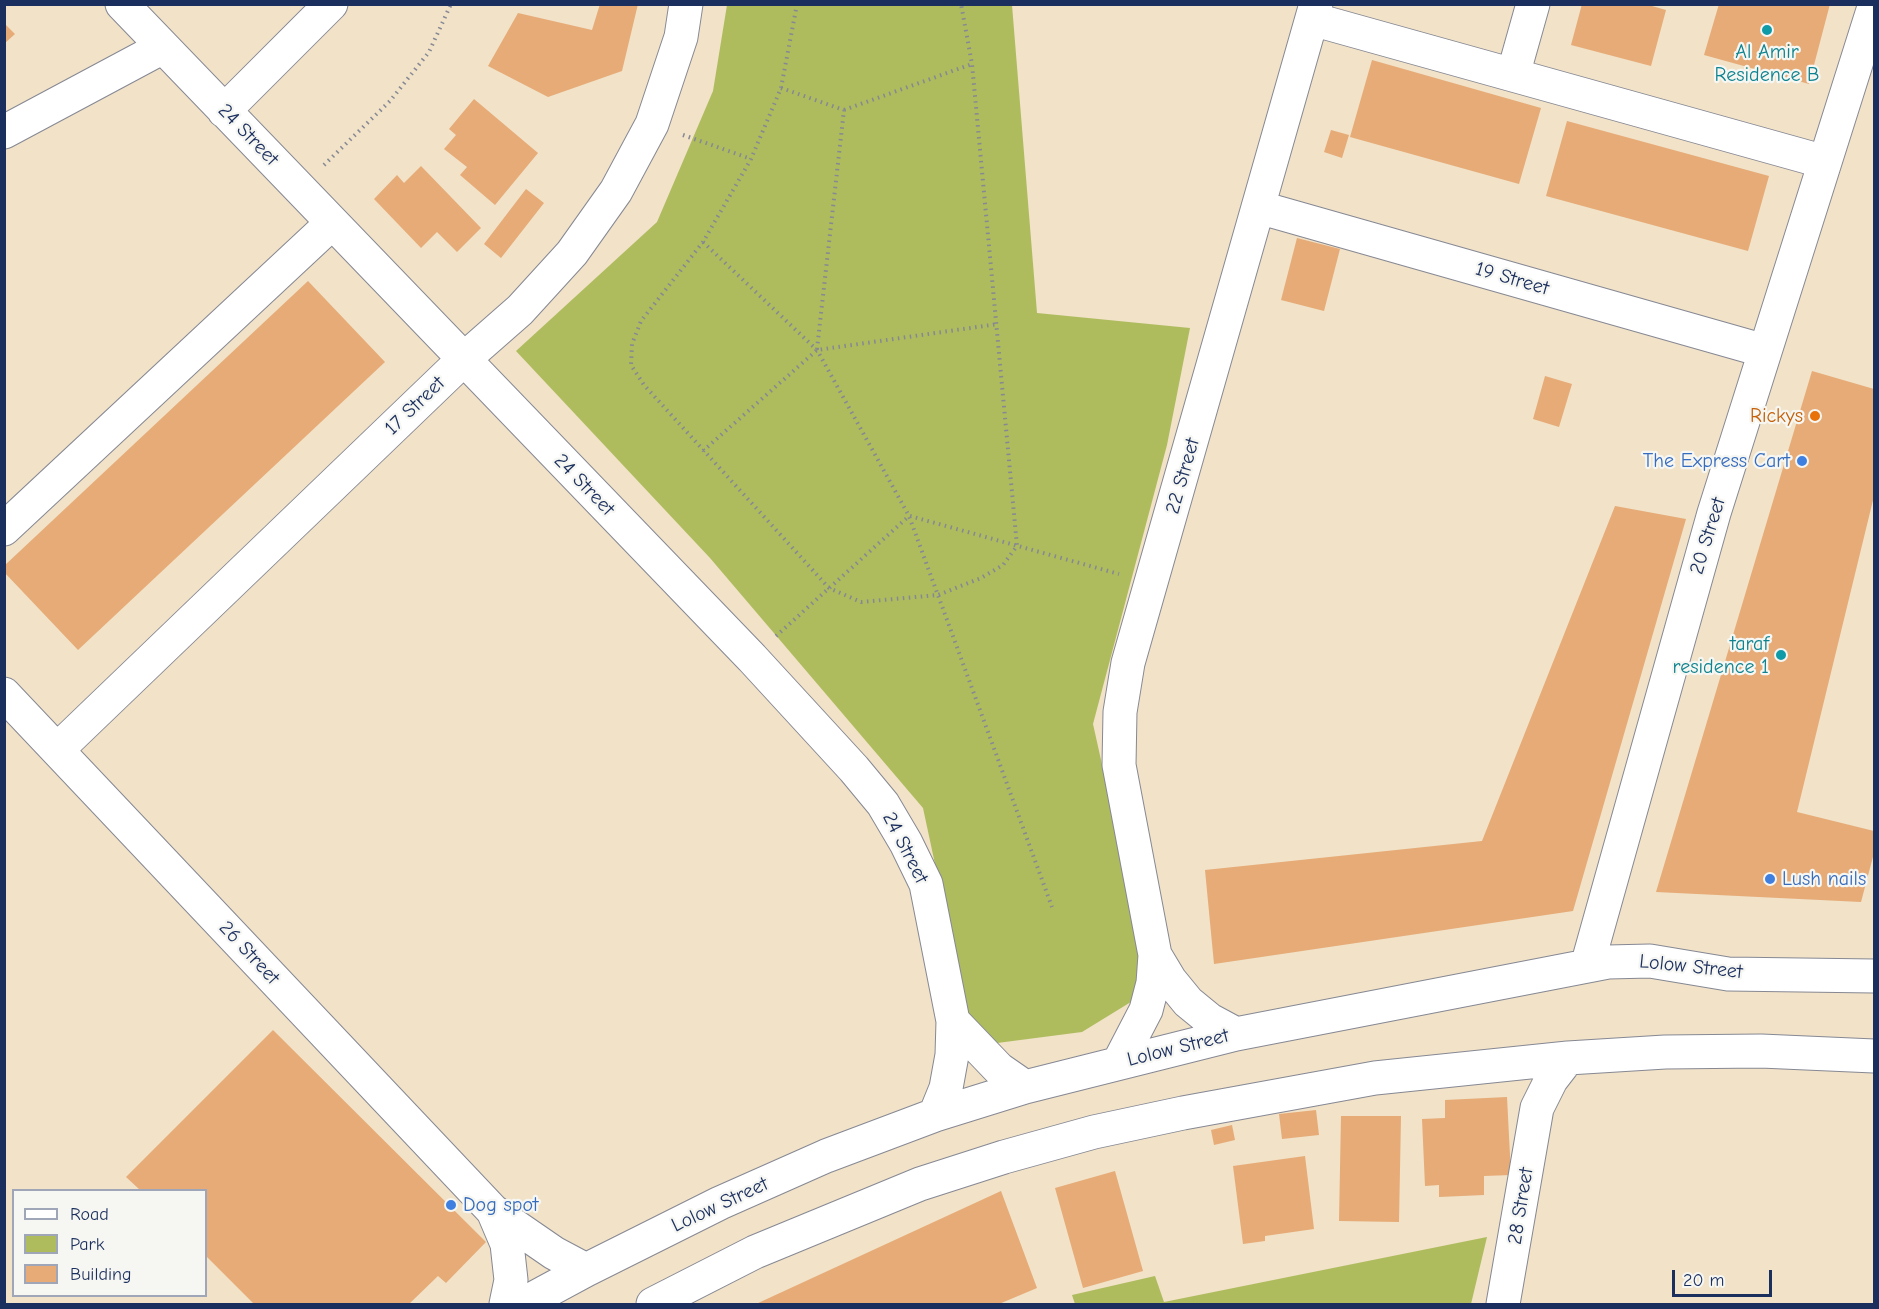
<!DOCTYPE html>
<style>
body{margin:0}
#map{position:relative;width:1879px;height:1309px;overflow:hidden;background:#f1e2c8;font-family:"Comic Neue",sans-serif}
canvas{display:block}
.frame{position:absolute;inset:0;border:6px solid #1b2f5e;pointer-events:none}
.legend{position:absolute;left:12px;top:1189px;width:195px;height:108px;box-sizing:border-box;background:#f6f6f2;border:2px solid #9ea6b7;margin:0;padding:8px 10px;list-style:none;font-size:18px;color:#1b2f5e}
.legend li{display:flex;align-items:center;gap:12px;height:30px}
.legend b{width:30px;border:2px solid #9ea6b7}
.scale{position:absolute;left:1672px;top:1270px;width:100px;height:27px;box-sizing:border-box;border:3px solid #1b2f5e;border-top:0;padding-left:8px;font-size:18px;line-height:21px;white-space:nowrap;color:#1b2f5e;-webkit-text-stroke:4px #f6f6f2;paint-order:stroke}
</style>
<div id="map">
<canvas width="1879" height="1309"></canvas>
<div class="frame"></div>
<ul class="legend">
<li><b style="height:8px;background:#fff"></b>Road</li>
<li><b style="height:16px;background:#aebc5e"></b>Park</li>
<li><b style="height:16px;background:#e6ab77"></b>Building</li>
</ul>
<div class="scale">20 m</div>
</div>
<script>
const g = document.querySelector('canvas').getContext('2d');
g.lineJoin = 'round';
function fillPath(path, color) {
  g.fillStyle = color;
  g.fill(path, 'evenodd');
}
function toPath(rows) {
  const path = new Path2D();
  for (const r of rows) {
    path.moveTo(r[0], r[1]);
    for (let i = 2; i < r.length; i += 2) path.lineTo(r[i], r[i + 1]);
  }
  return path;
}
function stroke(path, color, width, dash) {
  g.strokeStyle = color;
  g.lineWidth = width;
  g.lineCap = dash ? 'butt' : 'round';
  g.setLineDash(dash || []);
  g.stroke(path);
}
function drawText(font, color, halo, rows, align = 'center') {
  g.font = font + ' "Comic Neue",sans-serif';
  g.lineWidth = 4.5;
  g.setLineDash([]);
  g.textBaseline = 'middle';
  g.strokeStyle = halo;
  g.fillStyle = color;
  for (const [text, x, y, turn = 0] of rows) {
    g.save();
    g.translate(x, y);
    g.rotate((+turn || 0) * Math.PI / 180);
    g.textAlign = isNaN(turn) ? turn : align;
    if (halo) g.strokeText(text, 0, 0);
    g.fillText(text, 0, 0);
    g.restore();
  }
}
const green = toPath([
 [727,5,1012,5,1037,313,1190,328,1167,445,1093,724,1152,989,1082,1032,974,1046,923,808,710,558,516,351,657,222,713,91],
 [1487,1237,1471,1304,1075,1304,1072,1295,1155,1276,1164,1302]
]);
const building = toPath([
 [600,4,638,4,622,71,548,97,488,66,518,13,592,30],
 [1582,4,1645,4,1666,10,1651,66,1571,45],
 [1719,4,1830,4,1809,84,1704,55],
 [4,23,15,34,4,44],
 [1372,60,1541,108,1519,184,1350,137],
 [474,99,538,153,495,205,460,175,467,167,444,149,456,135,449,129],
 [1567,121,1769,176,1748,251,1546,196],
 [1331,130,1349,135,1342,158,1324,152],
 [421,166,481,228,457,252,437,232,421,248,374,199,397,175,404,183],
 [526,189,544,203,501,258,484,244],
 [1297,238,1340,249,1324,311,1281,300],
 [308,281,385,362,78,650,4,572,4,566],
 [1812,371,1874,389,1874,496,1797,812,1874,831,1874,853,1861,902,1656,892],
 [1545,376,1572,384,1559,427,1533,419],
 [1615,506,1686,519,1573,911,1214,964,1205,870,1482,841],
 [273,1030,486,1242,446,1283,438,1276,409,1304,254,1304,206,1256,206,1190,140,1190,126,1177],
 [1507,1097,1511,1175,1484,1176,1484,1195,1439,1197,1439,1185,1425,1186,1422,1119,1445,1118,1445,1100],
 [1316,1110,1319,1135,1282,1139,1279,1114],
 [1341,1116,1401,1116,1399,1222,1339,1221],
 [1232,1125,1235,1140,1214,1145,1211,1130],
 [1305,1156,1314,1229,1265,1236,1265,1241,1243,1244,1233,1166],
 [1115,1171,1143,1271,1083,1288,1055,1188],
 [1001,1191,1037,1288,999,1304,756,1304]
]);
const path = toPath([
 [797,4,781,88,751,159,703,242,641,321,632,344,631,365,644,385,829,588,861,602,938,595,981,578,1003,565,1017,546,972,64,961,4],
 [781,88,844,110,817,349],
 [844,110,972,64],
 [683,135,751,159],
 [324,165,390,101,429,52,451,4],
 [703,242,817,350,909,516,1052,907],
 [703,451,817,350,998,324],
 [910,516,1119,574],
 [776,636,909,516]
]);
const minor = toPath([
 [122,4,752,658,854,769,883,804,906,843,926,884,953,1021,952,1055,946,1088,935,1115],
 [1312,19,1825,162],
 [1513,75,1533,4],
 [224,111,331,4],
 [4,132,163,47],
 [1258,207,1765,351],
 [4,529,332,223],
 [4,694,493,1211,554,1253,586,1270],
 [57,750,463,360,520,310,572,253,616,191,652,124,681,37,686,4],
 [1155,955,1170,980,1188,1002,1210,1020,1236,1034],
 [1587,966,1714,513,1874,7],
 [953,1021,999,1069,1025,1087],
 [1119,1062,1146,1010,1153,983,1155,955,1119,765,1120,712,1128,663,1316,4],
 [493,1211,507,1244,511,1280,506,1304],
 [523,1304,586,1270,720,1203,826,1156,935,1115,1025,1087,1236,1034,1608,962,1650,961,1728,974,1874,976],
 [653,1304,755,1252,920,1184,1004,1157,1094,1132,1183,1113,1375,1078,1568,1058,1665,1052,1761,1051,1874,1056],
 [1503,1304,1537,1108,1551,1080,1568,1058]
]);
const markers = [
 [1767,30,6,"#0f9aa8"],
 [1815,416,6,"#e8710a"],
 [1802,461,6,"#3f7fe0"],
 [1781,655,6,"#0f9aa8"],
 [1770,879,6,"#3f7fe0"],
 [451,1205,6,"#3f7fe0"]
];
const cultureNames = [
 ["Al Amir",1767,52],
 ["Residence B",1767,75],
 ["taraf",1769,644,"right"],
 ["residence 1",1769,667,"right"]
];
const streetNames = [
 ["24 Street",248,135,46],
 ["19 Street",1512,279,16],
 ["17 Street",415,406,-44],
 ["22 Street",1183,476,-74],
 ["24 Street",584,485,46],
 ["20 Street",1708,536,-73],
 ["24 Street",905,848,63],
 ["26 Street",249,953,47],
 ["Lolow Street",1691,967,6],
 ["Lolow Street",1178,1048,-14],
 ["Lolow Street",720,1205,-25],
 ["28 Street",1521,1206,-81]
];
const foodNames = [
 ["Rickys",1803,416]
];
const shopNames = [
 ["The Express Cart",1790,461,"right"],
 ["Lush nails",1782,879],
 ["Dog spot",463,1205]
];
fillPath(green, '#aebc5e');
fillPath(building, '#e6ab77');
stroke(minor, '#868893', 35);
stroke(path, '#868893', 4, [1.5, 4.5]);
stroke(minor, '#fff', 33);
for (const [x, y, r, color] of markers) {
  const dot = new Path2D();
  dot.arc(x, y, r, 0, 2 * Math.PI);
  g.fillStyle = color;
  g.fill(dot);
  stroke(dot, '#f6f6f2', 2);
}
drawText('20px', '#0d838f', '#f6f6f2', cultureNames);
drawText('20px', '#1b2f5e', '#f6f6f2', streetNames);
drawText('20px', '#c56008', '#f6f6f2', foodNames, 'right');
drawText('20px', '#366cbe', '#f6f6f2', shopNames, 'left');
</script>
